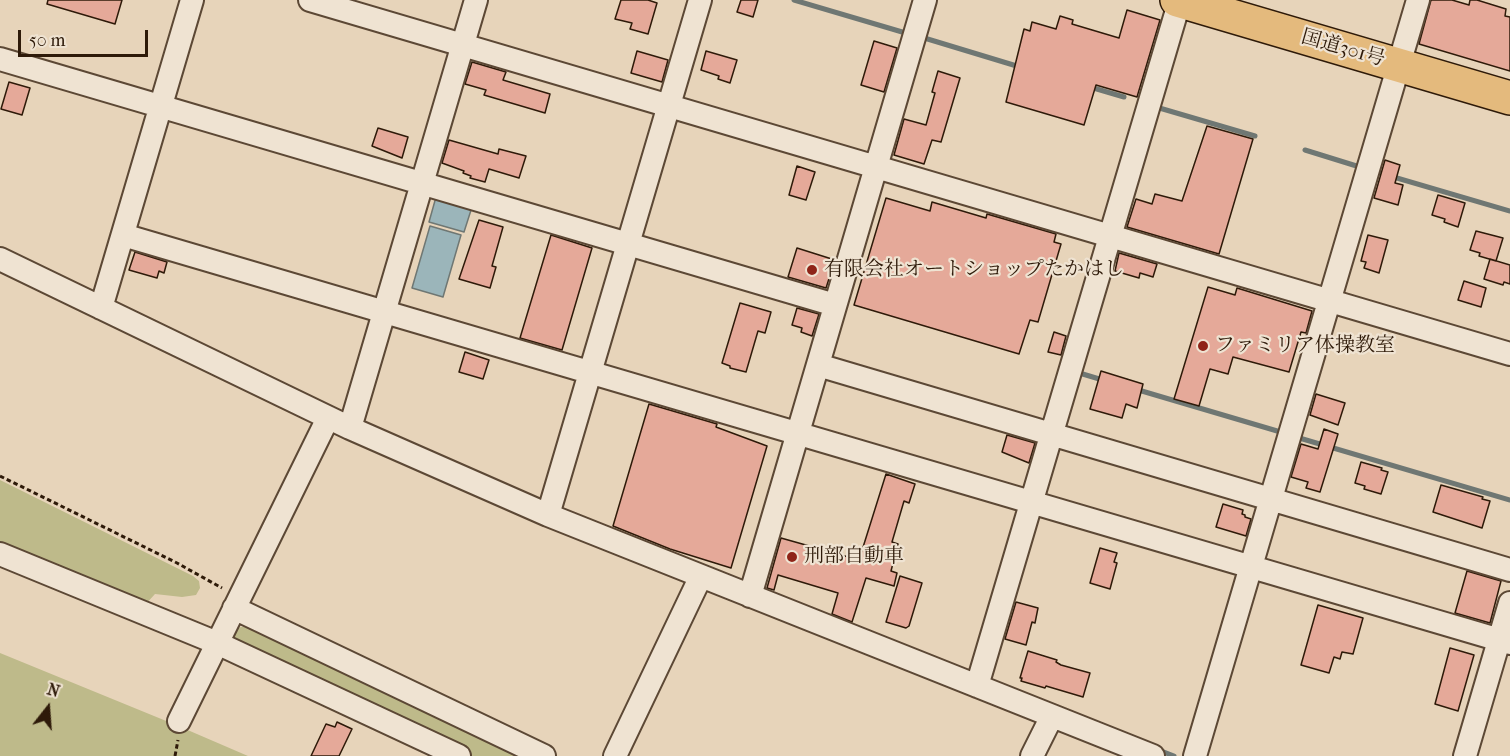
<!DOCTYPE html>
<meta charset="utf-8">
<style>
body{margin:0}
#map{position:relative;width:1510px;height:756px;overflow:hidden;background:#e7d4ba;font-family:"IM FELL French Canon",serif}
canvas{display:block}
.north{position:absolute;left:18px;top:678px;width:60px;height:60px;-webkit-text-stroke:4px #efe3d2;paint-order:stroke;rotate:17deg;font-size:16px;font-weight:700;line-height:24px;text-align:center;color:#2e1a09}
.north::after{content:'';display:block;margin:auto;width:21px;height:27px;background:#2e1a09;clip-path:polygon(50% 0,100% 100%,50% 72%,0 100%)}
.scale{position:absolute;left:18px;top:30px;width:130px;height:27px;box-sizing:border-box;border:3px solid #2e1a09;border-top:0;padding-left:8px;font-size:18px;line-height:21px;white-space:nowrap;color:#2e1a09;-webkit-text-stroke:4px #efe3d2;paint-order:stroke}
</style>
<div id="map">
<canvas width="1510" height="756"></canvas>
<div class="north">N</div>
<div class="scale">50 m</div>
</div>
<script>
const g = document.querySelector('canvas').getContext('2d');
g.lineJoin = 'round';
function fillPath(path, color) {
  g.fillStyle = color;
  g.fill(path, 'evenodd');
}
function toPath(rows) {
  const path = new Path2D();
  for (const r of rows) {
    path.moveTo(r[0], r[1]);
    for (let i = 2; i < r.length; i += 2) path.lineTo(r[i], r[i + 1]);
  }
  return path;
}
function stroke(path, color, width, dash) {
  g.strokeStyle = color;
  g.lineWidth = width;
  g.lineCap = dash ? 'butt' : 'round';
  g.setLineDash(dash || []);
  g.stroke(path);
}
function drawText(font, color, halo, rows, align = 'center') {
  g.font = font + ' "IM FELL French Canon","Noto Serif JP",serif';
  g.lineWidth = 4.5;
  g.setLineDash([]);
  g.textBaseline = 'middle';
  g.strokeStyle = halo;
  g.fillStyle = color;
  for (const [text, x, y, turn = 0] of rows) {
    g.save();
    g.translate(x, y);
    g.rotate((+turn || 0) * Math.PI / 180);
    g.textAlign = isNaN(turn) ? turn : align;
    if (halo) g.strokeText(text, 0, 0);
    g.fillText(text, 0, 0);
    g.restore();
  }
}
const green = toPath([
 [0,480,193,576,199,581,200,588,196,595,182,597,155,594,144,606,0,549],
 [250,625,517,753,518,756,471,756,231,644,233,629],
 [0,653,176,725,248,756,0,756]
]);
const water = toPath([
 [436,197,472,207,464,232,429,222,436,197],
 [430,226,461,235,443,297,412,288,430,226]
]);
const stream = toPath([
 [794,0,909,34],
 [921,37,1020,67],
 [1090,87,1124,97],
 [1156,107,1255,136],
 [1305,150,1363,168],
 [1373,171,1510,211],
 [1076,372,1106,381],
 [1135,389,1284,433],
 [1296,437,1510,500],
 [1156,749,1174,756]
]);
const building = toPath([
 [48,0,122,0,115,24,47,4,48,0],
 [621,0,648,0,657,3,648,34,630,29,632,23,615,19,621,0],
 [741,0,758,0,753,17,737,12,741,0],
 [1431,0,1452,0,1469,5,1470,0,1477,0,1506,9,1505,16,1510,17,1510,71,1419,44,1431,0],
 [1127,10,1160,20,1137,97,1096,85,1084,125,1006,102,1024,29,1030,31,1032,22,1056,29,1060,16,1073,20,1072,24,1119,38,1127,10],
 [874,41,897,48,884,92,861,85,874,41],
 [637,51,668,60,662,82,631,73,637,51],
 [706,51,737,60,730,83,718,79,719,76,701,70,706,51],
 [472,62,506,72,503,80,550,94,545,113,484,95,486,90,465,84,472,62],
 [938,71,960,78,941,142,932,140,924,164,894,155,904,119,926,125,935,93,932,92,938,71],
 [9,82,30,88,22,115,1,109,9,82],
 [1207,126,1253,139,1219,254,1127,227,1136,199,1152,204,1155,194,1182,201,1207,126],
 [378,128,408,137,402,158,372,146,378,128],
 [449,140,498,154,499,149,526,156,519,178,489,169,485,182,470,178,471,176,463,173,464,171,442,163,449,140],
 [1385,160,1400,165,1395,183,1403,185,1398,205,1374,198,1385,160],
 [797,166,815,172,806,200,789,195,797,166],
 [1438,195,1465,203,1458,227,1444,222,1445,219,1432,215,1438,195],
 [886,198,930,211,932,202,986,218,987,214,1056,234,1054,242,1061,244,1038,322,1030,320,1019,354,854,305,886,198],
 [479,220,503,227,492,266,496,267,490,288,459,279,479,220],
 [1476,231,1503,238,1496,261,1479,256,1480,253,1470,250,1476,231],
 [551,235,592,248,562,350,520,338,551,235],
 [1368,235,1388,240,1379,273,1364,268,1366,262,1361,261,1368,235],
 [797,248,835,260,826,288,788,277,797,248],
 [135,252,167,262,164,273,159,271,157,278,129,270,135,252],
 [1119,253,1157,264,1153,277,1140,273,1139,278,1115,271,1119,253],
 [1490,259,1510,265,1510,284,1504,282,1503,285,1484,279,1490,259],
 [1464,281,1486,288,1481,307,1458,300,1464,281],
 [1208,287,1235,295,1237,288,1312,311,1306,333,1301,332,1289,372,1233,357,1228,374,1210,369,1199,406,1174,399,1208,287],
 [740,303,771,312,765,333,758,331,746,372,730,368,730,366,722,363,740,303],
 [797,308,819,314,812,336,801,332,802,328,792,325,797,308],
 [1054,332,1066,336,1061,355,1048,352,1054,332],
 [465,352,489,360,483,379,459,372,465,352],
 [1101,371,1143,384,1137,408,1126,404,1122,418,1090,409,1101,371],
 [1316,394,1345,403,1338,425,1310,415,1316,394],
 [649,404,717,424,716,427,767,446,731,568,670,549,613,526,649,404],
 [1324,429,1338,434,1320,492,1306,488,1308,482,1291,477,1301,444,1318,449,1324,429],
 [1007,435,1035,443,1029,463,1002,452,1007,435],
 [1361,462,1382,468,1381,470,1388,472,1381,494,1364,489,1365,486,1355,483,1361,462],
 [886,474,915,484,909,503,904,501,892,542,898,544,891,571,897,573,894,586,866,578,852,622,832,614,838,593,778,575,774,590,767,588,781,538,859,560,886,474],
 [1441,485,1483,497,1482,499,1490,501,1482,528,1433,512,1441,485],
 [1223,504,1243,510,1242,514,1245,515,1245,517,1251,519,1246,536,1216,527,1223,504],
 [1100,548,1117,553,1114,562,1117,563,1110,589,1090,583,1100,548],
 [1467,571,1501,581,1490,623,1455,613,1467,571],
 [900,576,922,583,909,626,906,628,886,622,900,576],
 [1016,602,1038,608,1035,623,1032,622,1026,645,1005,639,1016,602],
 [1318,605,1363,618,1353,654,1342,652,1340,659,1334,657,1329,673,1301,665,1318,605],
 [1450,648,1474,655,1458,711,1435,704,1450,648],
 [1028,651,1057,660,1056,662,1061,665,1090,673,1083,697,1046,686,1045,688,1021,681,1022,678,1020,678,1028,651],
 [337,722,352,729,339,756,311,756,326,724,335,727,337,722]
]);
const path = toPath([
 [0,476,177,563,222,588],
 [175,756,178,740]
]);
const minor = toPath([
 [310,0,1510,354],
 [0,59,835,305],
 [123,235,1510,643],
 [0,259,350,428,548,515,1153,756],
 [101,308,192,0],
 [818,365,1510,570],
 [350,428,476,0],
 [548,515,700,0],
 [0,554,217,643,459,756],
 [750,596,925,0],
 [234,608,544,756],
 [977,686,1180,0],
 [179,721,328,418],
 [615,756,701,576],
 [1032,756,1052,716],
 [1195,756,1418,0],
 [1465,756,1510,603]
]);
const highway = toPath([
 [1177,0,1510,98]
]);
const markers = [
 [812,270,6,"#8f2418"],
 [1203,346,6,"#8f2418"],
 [792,557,6,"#8f2418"]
];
const streetNames = [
 ["国道301号",1343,49,16]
];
const poiNames = [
 ["有限会社オートショップたかはし",824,270],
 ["ファミリア体操教室",1215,346],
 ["刑部自動車",804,557]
];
fillPath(green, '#beba8a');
fillPath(water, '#9bb5ba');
stroke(water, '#6f7773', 1.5);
stroke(stream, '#6f7773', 5);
fillPath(building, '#e5a999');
stroke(building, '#2e1a09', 1.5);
stroke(minor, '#5c4835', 26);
stroke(highway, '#2e1a09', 36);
stroke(path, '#2e1a09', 3, [4.5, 3]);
stroke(minor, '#efe3d2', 22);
stroke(highway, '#e4ba7d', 33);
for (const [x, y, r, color] of markers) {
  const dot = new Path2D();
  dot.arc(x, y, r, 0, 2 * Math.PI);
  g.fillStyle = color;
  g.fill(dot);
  stroke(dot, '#efe3d2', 2);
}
drawText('20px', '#2e1a09', '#efe3d2', streetNames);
drawText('20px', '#2e1a09', '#efe3d2', poiNames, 'left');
</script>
